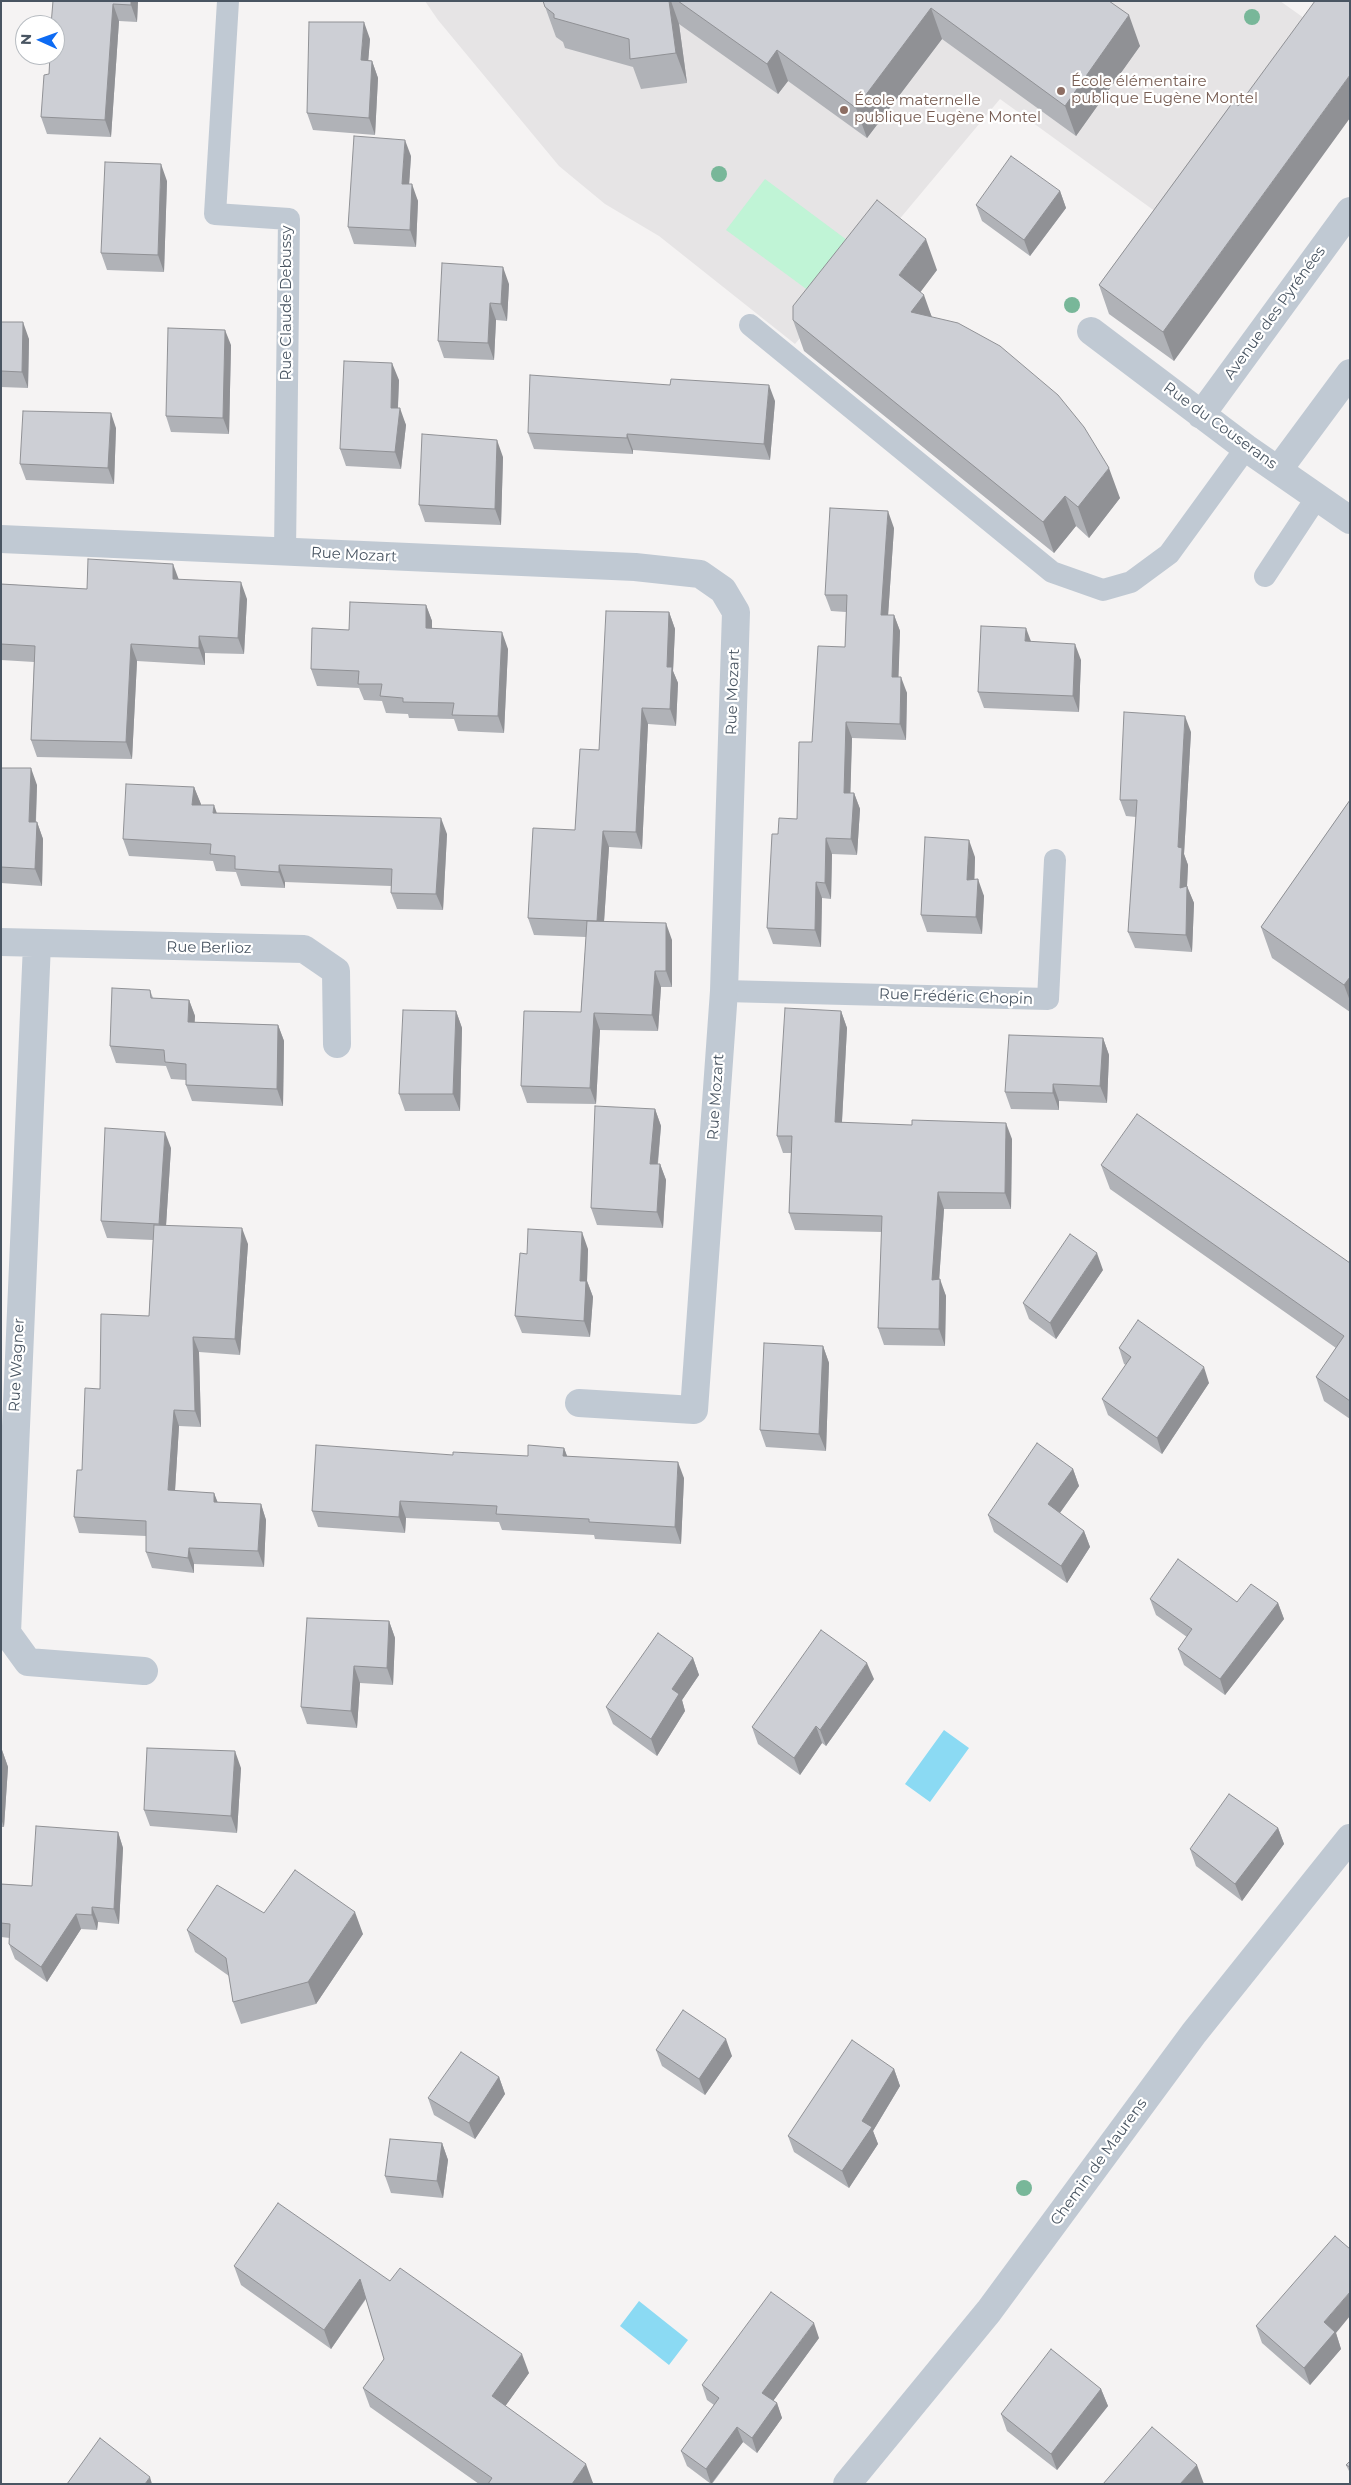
<!DOCTYPE html>
<meta charset="utf-8">
<style>
body{margin:0}
#map{position:relative;width:1351px;height:2485px;overflow:hidden;background:#f5f3f3;font-family:Montserrat,sans-serif}
canvas{display:block}
.frame{position:absolute;inset:0;border:2px solid #495562;pointer-events:none}
.north{position:absolute;left:15px;top:15px;width:50px;height:50px;box-sizing:border-box;background:#fff;border:1px solid #b6bbc0;border-radius:50%;rotate:272deg;font-size:14px;font-weight:700;line-height:20px;text-align:center;color:#495562}
.north::after{content:'';display:block;margin:auto;width:18px;height:22px;background:#0e6bf3;clip-path:polygon(50% 0,100% 100%,50% 72%,0 100%)}
</style>
<div id="map">
<canvas width="1351" height="2485"></canvas>
<div class="frame"></div>
<div class="north">N</div>
</div>
<script>
const g = document.querySelector('canvas').getContext('2d');
g.lineJoin = 'round';
function fillPath(path, color) {
  g.fillStyle = color;
  g.fill(path, 'evenodd');
}
function toPath(rows) {
  const path = new Path2D();
  for (const r of rows) {
    path.moveTo(r[0], r[1]);
    for (let i = 2; i < r.length; i += 2) path.lineTo(r[i], r[i + 1]);
  }
  return path;
}
function stroke(path, color, width, dash) {
  g.strokeStyle = color;
  g.lineWidth = width;
  g.lineCap = dash ? 'butt' : 'round';
  g.setLineDash(dash || []);
  g.stroke(path);
}
function drawText(font, color, halo, rows, align = 'center') {
  g.font = font + ' Montserrat,sans-serif';
  g.lineWidth = 4.5;
  g.setLineDash([]);
  g.textBaseline = 'middle';
  g.strokeStyle = halo;
  g.fillStyle = color;
  for (const [text, x, y, turn = 0] of rows) {
    g.save();
    g.translate(x, y);
    g.rotate((+turn || 0) * Math.PI / 180);
    g.textAlign = isNaN(turn) ? turn : align;
    if (halo) g.strokeText(text, 0, 0);
    g.fillText(text, 0, 0);
    g.restore();
  }
}
const education = toPath([
 [425,1,1280,1,1304,18,1163,217,1000,99,795,344,659,236,605,204,559,166,438,20]
]);
const green = toPath([
 [765,179,847,240,809,291,726,230]
]);
const water = toPath([
 [944,1730,969,1748,930,1802,905,1784],
 [639,2301,688,2340,669,2365,620,2326]
]);
const service = toPath([
 [228,1,215,214,289,219,285,552],
 [750,325,1052,572,1103,590,1131,582,1169,554,1246,448],
 [1265,576,1317,497],
 [724,991,1048,999,1055,860]
]);
const minor = toPath([
 [1091,331,1246,448,1350,520],
 [1201,415,1350,211],
 [1279,469,1350,373],
 [1,539,635,567,700,574,723,590,736,612,724,991,694,1410,579,1403],
 [1,942,304,949,336,971,337,1044],
 [37,944,7,1633,28,1662,144,1671],
 [847,2484,989,2311,1194,2033,1350,1838]
]);
const trees = [
 [1252,17],
 [719,174],
 [1072,305],
 [1024,2188]
];
const wall = toPath([
 [53,1,138,1,137,22,119,21,111,137,47,134,41,117,49,74],
 [543,1,1109,1,1140,46,1076,136,942,39,867,138,788,81,778,94,679,24,687,83,641,89,633,67,565,48,563,42,556,37],
 [370,39,368,60,372,61,378,78,375,135,313,130,307,113],
 [1233,102,1174,361,1109,314,1099,285],
 [411,156,409,184,418,201,416,247,354,244,348,227],
 [167,181,164,272,107,270,101,253],
 [1060,191,1066,208,1030,256,982,221,976,205],
 [937,270,920,292,932,317,1120,498,1089,538,1076,526,1054,553,804,351,793,320],
 [509,284,507,321,496,320,494,360,444,358,438,341],
 [1,322,29,339,28,388,1,387],
 [231,345,229,434,171,432,166,416],
 [399,380,398,408,406,425,401,469,346,466,340,449],
 [775,401,770,460,633,450,633,454,534,449,528,433],
 [116,428,114,484,26,480,20,464],
 [503,457,501,525,425,522,419,505],
 [894,528,888,615,894,615,900,631,898,677,907,693,906,740,852,738,850,793,854,793,860,809,857,855,832,854,831,899,822,898,821,947,773,944,767,928,778,834,797,819,812,742,845,647,846,612,831,611,825,595],
 [179,579,247,599,244,654,205,653,205,665,137,661,132,759,37,757,31,740,34,662,1,660,1,584,87,589],
 [426,605,432,621,432,628,508,649,504,733,458,731,454,719,409,718,408,714,386,713,382,701,364,700,359,688,317,686,311,669,349,630],
 [669,612,675,629,673,671,678,683,676,726,648,724,642,849,609,847,604,921,672,940,672,987,661,987,658,1031,600,1030,596,1104,527,1103,521,1086,581,1012,586,937,534,935,528,918,575,830,599,750],
 [1081,660,1079,712,984,708,978,692],
 [1191,732,1184,854,1188,865,1187,887,1194,903,1192,952,1135,948,1128,932,1136,817,1126,816,1120,800],
 [1,768,37,785,36,822,37,822,43,839,42,886,1,883],
 [194,787,201,805,216,813,447,834,443,910,397,909,391,893,391,886,285,882,285,888,241,886,236,872,216,871,213,861,129,856,123,839],
 [1350,800,1350,1012,1272,958,1261,927],
 [975,857,974,879,984,896,982,934,927,932,921,915],
 [150,990,153,998,189,1000,195,1016,194,1022,278,1025,284,1041,283,1106,192,1101,186,1085,186,1080,171,1079,166,1066,116,1063,110,1046],
 [456,1011,462,1028,460,1111,405,1111,399,1094],
 [841,1011,847,1028,842,1122,1012,1139,1011,1209,944,1209,939,1280,946,1296,945,1346,884,1345,878,1328,882,1232,795,1230,789,1213,791,1153,783,1153,777,1136],
 [1103,1038,1109,1055,1107,1103,1059,1101,1059,1110,1011,1109,1005,1092],
 [655,1109,661,1126,658,1164,660,1164,666,1180,663,1228,597,1225,591,1208],
 [171,1148,166,1226,248,1244,240,1355,199,1352,201,1427,179,1426,175,1491,214,1493,217,1502,261,1504,266,1520,264,1567,194,1564,194,1573,152,1568,146,1552,146,1536,79,1533,74,1517,82,1470,100,1389,149,1316,153,1240,107,1238,101,1221],
 [1101,1165,1350,1263,1350,1419,1324,1401,1316,1377,1336,1348,1110,1189],
 [588,1249,587,1281,593,1297,590,1337,522,1333,515,1316,527,1254],
 [1103,1270,1056,1339,1029,1319,1023,1303],
 [823,1346,829,1363,826,1451,766,1447,760,1430],
 [1119,1348,1209,1383,1162,1454,1108,1415,1102,1399,1126,1365,1124,1364],
 [564,1448,567,1456,684,1478,681,1544,595,1539,594,1535,502,1530,499,1522,406,1518,405,1533,318,1527,312,1511,453,1455,528,1456],
 [1073,1469,1079,1486,1060,1513,1084,1531,1090,1547,1067,1583,994,1532,988,1515],
 [1150,1599,1278,1603,1284,1619,1225,1695,1184,1665,1178,1649,1187,1637,1156,1615],
 [389,1621,395,1638,393,1685,360,1683,357,1728,307,1724,301,1707],
 [693,1658,699,1675,682,1700,685,1711,657,1756,613,1724,606,1707],
 [874,1679,826,1746,822,1743,800,1775,758,1744,752,1727],
 [1,1750,2,1750,8,1767,4,1827,1,1827],
 [241,1768,237,1833,150,1826,144,1810],
 [1278,1828,1284,1844,1242,1901,1196,1866,1190,1849],
 [118,1832,123,1848,119,1924,98,1922,97,1930,81,1929,47,1982,15,1959,9,1944,10,1938,1,1937,1,1884,32,1886],
 [264,1913,363,1934,316,2004,241,2024,233,2002,229,1976,195,1952,187,1930],
 [656,2050,732,2056,705,2095,662,2066],
 [894,2069,900,2086,873,2131,878,2144,849,2188,794,2152,788,2136],
 [499,2077,505,2094,475,2139,434,2115,428,2098],
 [442,2143,448,2160,443,2198,391,2193,385,2176],
 [234,2266,390,2281,529,2373,505,2406,593,2483,593,2484,479,2484,370,2407,363,2388,384,2359,366,2299,331,2349,241,2285],
 [1256,2326,1336,2333,1341,2349,1310,2385,1262,2343],
 [819,2338,773,2401,777,2403,782,2418,757,2453,743,2442,712,2484,711,2484,687,2466,681,2451,714,2405,707,2400,702,2385],
 [1101,2389,1108,2406,1057,2470,1007,2431,1001,2414],
 [1350,2461,1350,2473,1346,2465]
]);
const shadedWall = toPath([
 [131,1,138,1,137,22,131,5],
 [669,1,671,1,679,24,687,83,676,53],
 [113,4,119,21,111,137,105,120],
 [931,8,942,39,867,138,856,108],
 [1129,15,1140,46,1076,136,1065,106],
 [364,22,370,39,367,77,361,60],
 [777,50,788,81,778,94,767,64],
 [372,61,378,78,375,135,369,118],
 [1350,75,1350,118,1174,361,1163,332],
 [405,140,411,156,408,201,402,184],
 [161,164,167,181,164,272,158,255],
 [412,184,418,201,416,247,410,230],
 [1060,191,1066,208,1030,256,1024,240],
 [926,239,937,270,910,306,899,275],
 [503,267,509,284,507,321,501,304],
 [924,295,935,326,911,312],
 [490,303,496,320,494,360,488,343],
 [23,322,29,339,28,388,22,372],
 [225,330,231,345,229,434,223,418],
 [392,363,399,380,397,425,391,408],
 [769,385,775,401,770,460,764,444],
 [400,408,406,425,401,469,395,452],
 [111,413,116,428,114,484,108,468],
 [627,434,633,450,633,454,627,438],
 [497,440,503,457,501,525,495,509],
 [1109,468,1120,498,1089,538,1078,507],
 [1065,496,1076,526,1054,553,1043,522],
 [888,511,894,528,887,631,881,615],
 [173,564,179,580,173,579],
 [241,582,247,599,244,654,238,638],
 [426,605,432,621,432,644,426,628],
 [669,612,675,629,673,671,678,683,676,726,670,709,667,667],
 [894,615,900,631,898,694,892,677],
 [1026,628,1032,644,1025,641],
 [502,632,508,649,504,733,498,716],
 [199,636,205,653,205,665,199,648],
 [131,644,137,661,132,759,126,742],
 [1075,644,1081,660,1079,712,1073,696],
 [901,677,907,693,906,740,900,724],
 [642,708,648,724,642,849,636,832],
 [1185,716,1191,732,1184,854,1188,865,1186,905,1180,888,1178,847],
 [846,722,852,738,850,809,844,793],
 [31,768,37,785,35,839,29,822],
 [194,787,201,804,199,822,192,805],
 [854,793,860,809,857,855,851,839],
 [214,805,220,822,213,813],
 [441,818,447,834,443,910,436,894],
 [37,822,43,839,42,886,35,869],
 [603,831,609,847,603,937,597,921],
 [826,838,832,854,831,899,825,883],
 [969,840,975,857,974,897,967,880],
 [279,865,285,882,285,888,279,872],
 [978,879,984,896,982,934,976,917],
 [816,882,822,898,821,947,815,930],
 [1187,886,1194,903,1192,952,1186,935],
 [666,923,672,940,672,987,666,971],
 [655,971,661,987,658,1031,652,1015],
 [1350,977,1350,1001,1344,985],
 [189,1000,195,1016,194,1038,188,1022],
 [456,1011,462,1028,460,1111,453,1094],
 [841,1011,847,1028,841,1138,835,1122],
 [594,1013,600,1030,596,1104,590,1088],
 [278,1025,284,1041,283,1106,277,1089],
 [1103,1038,1109,1055,1107,1103,1100,1086],
 [1053,1084,1059,1101,1059,1110,1053,1093],
 [655,1109,661,1126,656,1180,650,1164],
 [1006,1123,1012,1139,1011,1209,1005,1193],
 [165,1132,171,1148,165,1241,159,1224],
 [660,1164,666,1180,663,1228,657,1212],
 [938,1192,944,1209,938,1296,932,1280],
 [242,1228,248,1244,240,1355,235,1339],
 [582,1232,588,1249,587,1281,593,1297,590,1337,584,1321,580,1281],
 [1097,1253,1103,1270,1056,1339,1050,1323],
 [940,1279,946,1296,945,1346,939,1329],
 [193,1337,199,1352,201,1427,195,1411],
 [823,1346,829,1363,826,1451,819,1434],
 [1204,1367,1209,1383,1162,1454,1157,1438],
 [174,1410,179,1426,174,1506,168,1490],
 [564,1448,570,1464,563,1456],
 [678,1462,684,1478,681,1544,675,1527],
 [1073,1469,1079,1486,1054,1521,1048,1504],
 [214,1493,220,1508,214,1502],
 [400,1501,406,1518,405,1533,399,1517],
 [261,1504,266,1520,264,1567,258,1551],
 [1084,1531,1090,1547,1067,1583,1061,1566],
 [189,1548,194,1564,194,1573,188,1558],
 [1278,1603,1284,1619,1225,1695,1220,1679],
 [389,1621,395,1638,393,1685,387,1668],
 [693,1658,699,1675,682,1700,685,1711,657,1756,651,1739,672,1689],
 [867,1663,874,1679,826,1746,820,1730],
 [354,1666,360,1683,357,1728,351,1711],
 [816,1726,822,1743,800,1775,794,1758],
 [2,1750,8,1767,4,1827,1,1819,1,1765],
 [235,1751,241,1768,237,1833,231,1816],
 [1278,1828,1284,1844,1242,1901,1235,1884],
 [118,1832,123,1848,119,1924,114,1909],
 [92,1907,98,1922,97,1930,92,1915],
 [355,1912,363,1934,316,2004,308,1982],
 [76,1914,81,1929,47,1982,41,1967],
 [726,2039,732,2056,705,2095,699,2079],
 [894,2069,900,2086,873,2131,878,2144,849,2188,842,2171,862,2121],
 [499,2077,505,2094,475,2139,469,2123],
 [442,2143,448,2160,443,2198,437,2181],
 [360,2279,366,2298,331,2349,324,2330],
 [1350,2292,1350,2316,1336,2333,1341,2349,1310,2385,1304,2368,1324,2322],
 [814,2323,819,2338,768,2408,762,2393],
 [522,2354,529,2373,499,2415,492,2396],
 [1101,2389,1108,2406,1057,2470,1051,2454],
 [777,2403,782,2418,757,2453,752,2438],
 [737,2427,743,2442,711,2484,706,2469],
 [586,2464,593,2483,593,2484,572,2484],
 [1197,2465,1204,2484,1180,2484],
 [150,2477,152,2484,145,2484]
]);
const building = toPath([
 [53,1,131,1,131,5,113,4,105,120,41,117,44,75,49,74,50,55,55,55,55,25,51,25,53,1],
 [543,1,669,1,676,53,630,59,629,39,554,18,554,14,545,7,543,1],
 [678,1,1109,1,1129,15,1065,106,931,8,856,108,777,50,767,64,678,1],
 [1315,1,1350,1,1350,75,1163,332,1099,285,1233,102,1238,106,1315,1],
 [309,22,364,22,361,60,372,61,369,118,307,113,309,22],
 [354,136,405,140,402,184,412,184,410,230,348,227,354,136],
 [1011,156,1060,191,1024,240,976,205,1011,156],
 [105,162,161,164,158,255,101,253,105,162],
 [877,200,926,239,899,275,924,295,911,312,958,323,1000,346,1058,395,1084,427,1109,468,1078,507,1065,496,1043,522,793,320,793,306,877,200],
 [442,263,503,267,501,304,490,303,488,343,438,341,442,263],
 [1,322,23,322,22,372,1,371,1,322],
 [168,328,225,330,223,418,166,416,168,328],
 [344,361,392,363,391,408,400,408,395,452,340,449,344,361],
 [530,375,670,385,671,379,769,385,764,444,627,434,627,438,528,433,530,375],
 [23,411,111,413,108,468,20,464,23,411],
 [422,434,497,440,495,509,419,505,422,434],
 [830,508,888,511,881,615,894,615,892,677,901,677,900,724,846,722,844,793,854,793,851,839,826,838,825,883,816,882,815,930,767,928,772,834,778,834,779,818,797,819,799,742,812,742,818,646,845,647,847,595,825,595,830,508],
 [88,559,173,564,173,579,241,582,238,638,199,636,199,648,131,644,126,742,31,740,35,646,1,644,1,584,87,589,88,559],
 [350,602,426,605,426,628,502,632,498,716,452,715,454,703,403,702,403,698,380,696,382,684,358,684,359,671,311,669,312,628,349,630,350,602],
 [606,611,669,612,667,667,672,667,670,709,642,708,636,832,603,831,597,921,528,918,533,828,575,830,580,749,599,750,606,611],
 [981,626,1026,628,1025,641,1075,644,1073,696,978,692,981,626],
 [1124,712,1185,716,1178,847,1182,848,1180,888,1187,886,1186,935,1128,932,1137,800,1120,800,1124,712],
 [1,768,31,768,29,822,37,822,35,869,1,867,1,768],
 [126,784,194,787,192,805,214,805,213,813,441,818,436,894,391,893,392,869,279,865,279,872,235,869,235,856,210,854,211,844,123,839,126,784],
 [1350,800,1350,977,1344,985,1261,927,1350,800],
 [925,837,969,840,967,880,978,879,976,917,921,915,925,837],
 [587,921,666,923,666,971,655,971,652,1015,594,1013,590,1088,521,1086,524,1011,581,1012,587,921],
 [112,988,150,990,151,998,189,1000,188,1022,278,1025,277,1089,186,1085,186,1064,165,1062,164,1050,110,1046,112,988],
 [785,1008,841,1011,835,1122,912,1125,912,1120,1006,1123,1005,1193,938,1192,932,1280,940,1279,939,1329,878,1328,882,1216,789,1213,792,1136,777,1136,785,1008],
 [403,1010,456,1011,453,1094,399,1094,403,1010],
 [1009,1035,1103,1038,1100,1086,1053,1084,1053,1093,1005,1092,1009,1035],
 [595,1106,655,1109,650,1164,660,1164,657,1212,591,1208,595,1106],
 [1137,1114,1350,1263,1350,1401,1316,1377,1344,1336,1101,1165,1137,1114],
 [105,1128,165,1132,159,1224,101,1221,105,1128],
 [154,1225,242,1228,235,1339,193,1337,195,1411,174,1410,168,1490,214,1493,214,1502,261,1504,258,1551,189,1548,188,1558,146,1552,146,1521,74,1517,77,1470,82,1470,85,1388,100,1389,101,1314,149,1316,154,1225],
 [528,1229,582,1232,580,1281,586,1281,584,1321,515,1316,520,1253,527,1254,528,1229],
 [1070,1234,1097,1253,1050,1323,1023,1303,1070,1234],
 [1138,1320,1204,1367,1157,1438,1102,1399,1131,1357,1119,1348,1138,1320],
 [764,1343,823,1346,819,1434,760,1430,764,1343],
 [1037,1443,1073,1469,1048,1504,1084,1531,1061,1566,988,1515,1037,1443],
 [316,1445,453,1455,453,1452,528,1456,528,1445,564,1448,563,1456,678,1462,675,1527,589,1522,589,1519,496,1514,497,1506,400,1501,399,1517,312,1511,316,1445],
 [1178,1559,1237,1602,1251,1584,1278,1603,1220,1679,1178,1649,1192,1629,1150,1599,1178,1559],
 [307,1618,389,1621,387,1668,354,1666,351,1711,301,1707,307,1618],
 [821,1630,867,1663,820,1730,816,1726,794,1758,752,1727,821,1630],
 [658,1633,693,1658,672,1689,679,1694,651,1739,606,1707,658,1633],
 [147,1748,235,1751,231,1816,144,1810,147,1748],
 [1229,1794,1278,1828,1235,1884,1190,1849,1229,1794],
 [36,1826,118,1832,114,1909,92,1907,92,1915,76,1914,41,1967,9,1944,10,1924,1,1923,1,1884,32,1886,36,1826],
 [295,1870,355,1912,308,1982,233,2002,226,1958,187,1930,217,1885,264,1913,295,1870],
 [683,2010,726,2039,699,2079,656,2050,683,2010],
 [852,2040,894,2069,862,2121,872,2127,842,2171,788,2136,852,2040],
 [461,2052,499,2077,469,2123,428,2098,461,2052],
 [390,2139,442,2143,437,2181,385,2176,390,2139],
 [278,2203,390,2281,400,2268,522,2354,492,2396,586,2464,572,2484,488,2484,492,2478,363,2388,384,2359,360,2279,324,2330,234,2266,278,2203],
 [1335,2236,1350,2249,1350,2292,1324,2322,1335,2332,1304,2368,1256,2326,1335,2236],
 [771,2292,814,2323,762,2393,777,2403,752,2438,737,2427,706,2469,681,2451,719,2398,702,2385,771,2292],
 [1051,2349,1101,2389,1051,2454,1001,2414,1051,2349],
 [1152,2427,1197,2465,1180,2484,1103,2484,1152,2427],
 [100,2438,150,2477,145,2484,67,2484,100,2438],
 [1350,2461,1350,2467,1346,2465,1350,2461]
]);
const markers = [
 [1061,91,5,"#8d6e63"],
 [844,110,5,"#8d6e63"]
];
const educationNames = [
 ["École élémentaire",1071,82],
 ["publique Eugène Montel",1071,99],
 ["École maternelle",854,101],
 ["publique Eugène Montel",854,118]
];
const streetNames = [
 ["Rue Claude Debussy",287,303,-90],
 ["Avenue des Pyrénées",1275,313,-54],
 ["Rue du Couserans",1220,426,36],
 ["Rue Mozart",354,555,3],
 ["Rue Mozart",733,692,-88],
 ["Rue Berlioz",209,948,1],
 ["Rue Frédéric Chopin",956,997,2],
 ["Rue Mozart",716,1097,-86],
 ["Rue Wagner",17,1365,-87],
 ["Chemin de Maurens",1099,2162,-54]
];
fillPath(education, '#e6e4e5');
fillPath(green, '#c0f4d6');
fillPath(water, '#8bdaf3');
stroke(service, '#c0c9d3', 22);
stroke(minor, '#c0c9d3', 28);
g.fillStyle = '#78b799';
for (const [x, y] of trees) {
  g.beginPath();
  g.arc(x, y, 8, 0, 2 * Math.PI);
  g.fill();
}
fillPath(wall, '#b0b2b7');
fillPath(shadedWall, '#909195');
fillPath(building, '#cdcfd5');
stroke(building, '#909195', 1);
for (const [x, y, r, color] of markers) {
  const dot = new Path2D();
  dot.arc(x, y, r, 0, 2 * Math.PI);
  g.fillStyle = color;
  g.fill(dot);
  stroke(dot, '#fff', 2);
}
drawText('15px', '#785e54', '#fff', educationNames, 'left');
drawText('15px', '#495562', '#fff', streetNames);
</script>
